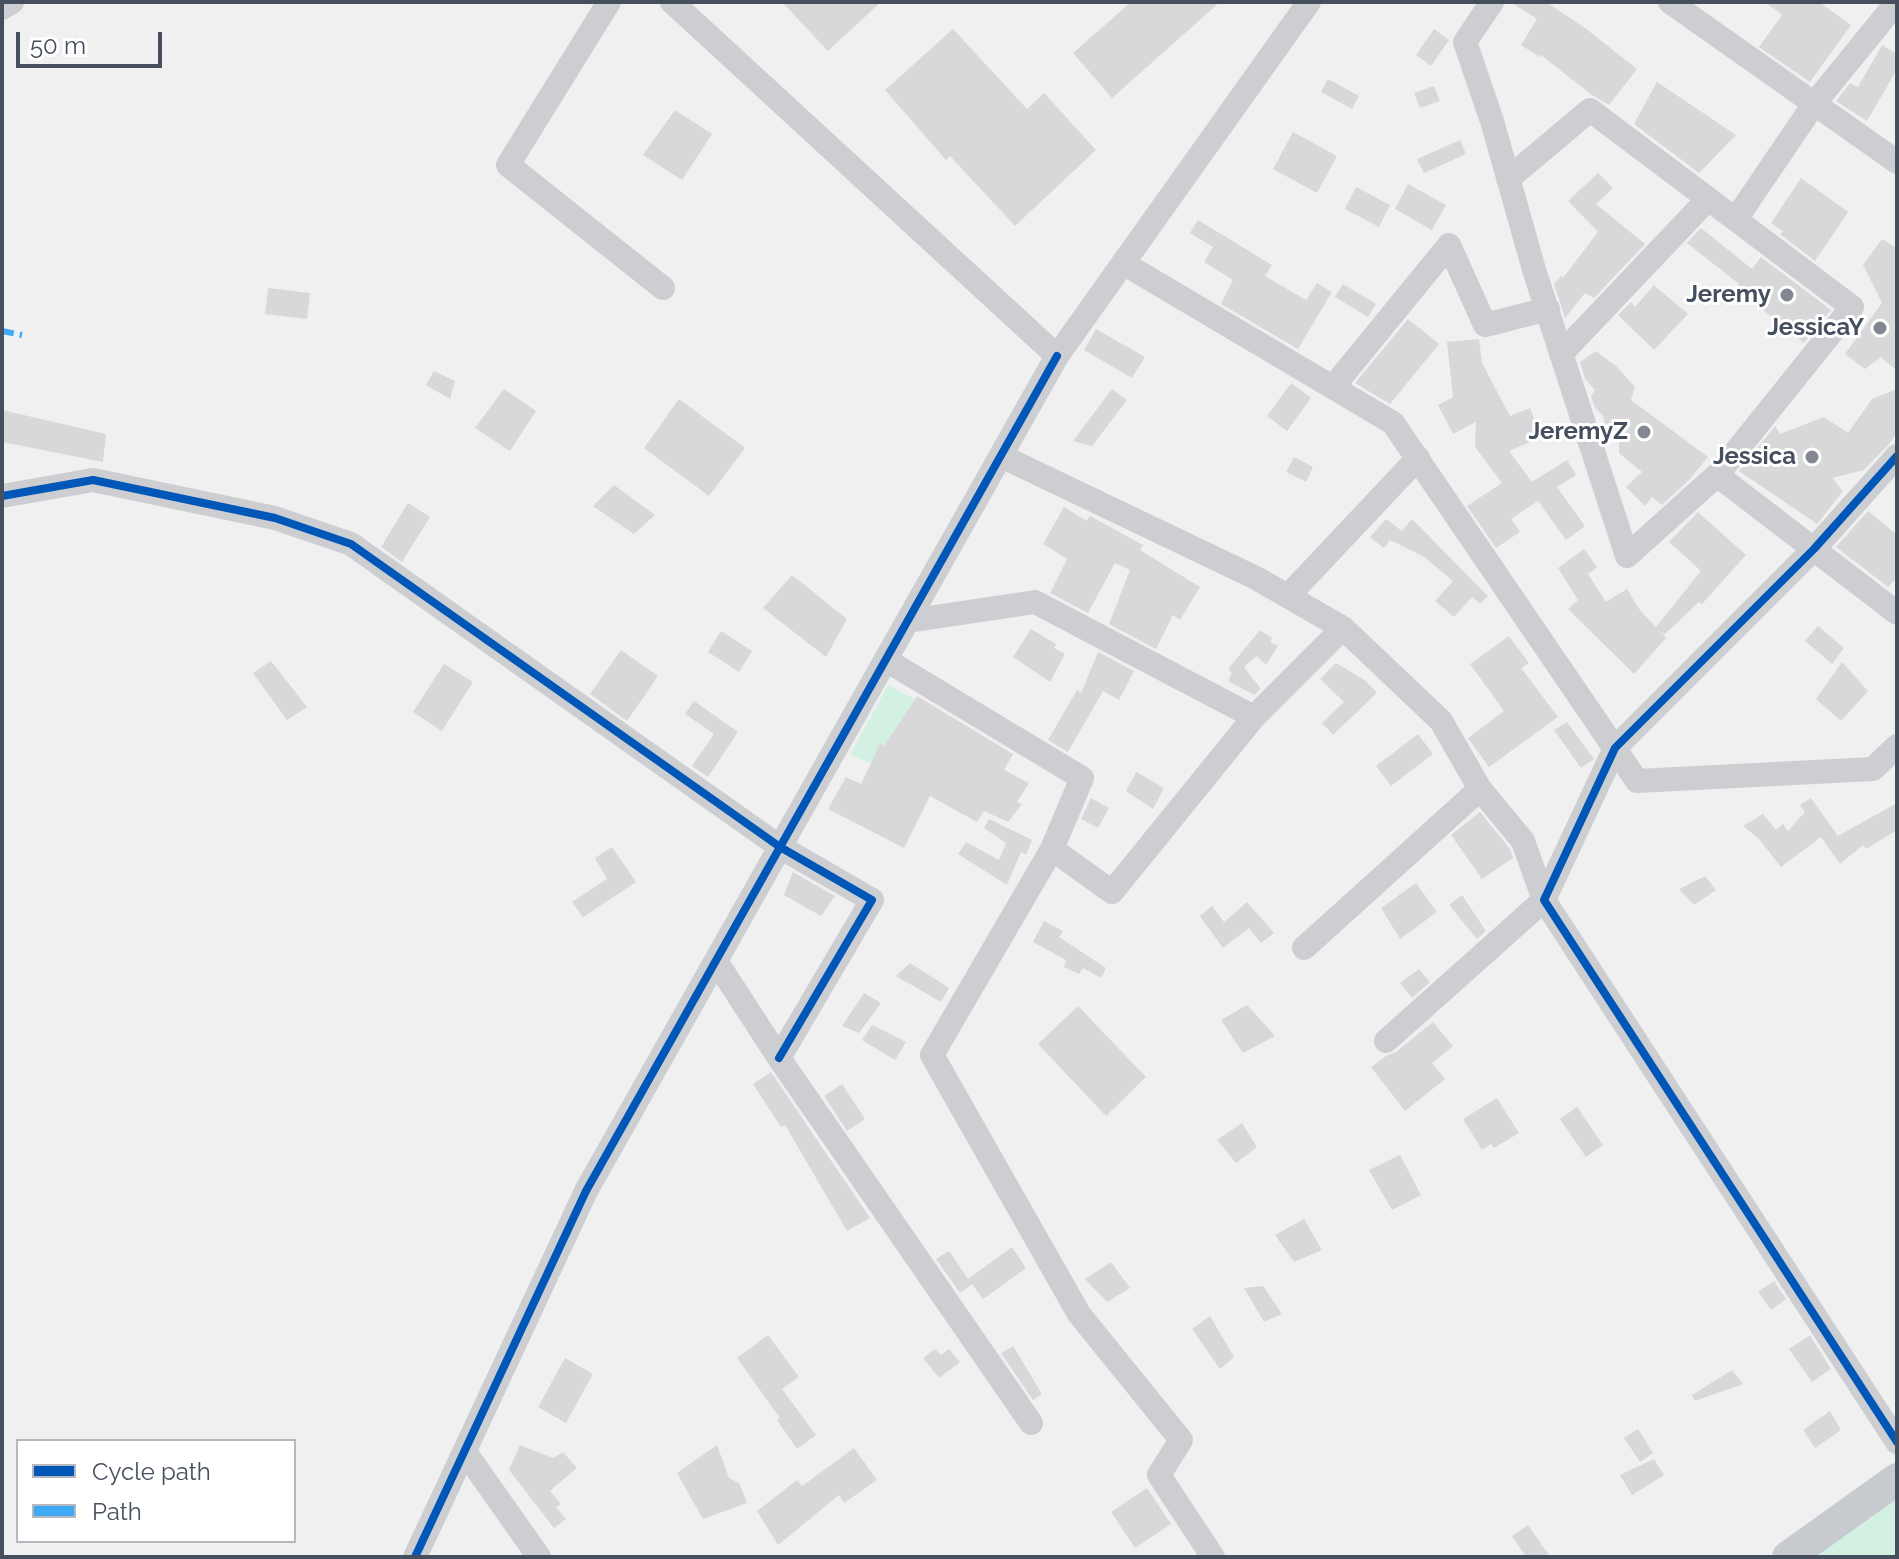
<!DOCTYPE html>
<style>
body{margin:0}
#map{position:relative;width:1899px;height:1559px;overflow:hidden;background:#f1f0f0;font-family:Raleway,sans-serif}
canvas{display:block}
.frame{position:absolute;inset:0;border:4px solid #464f5e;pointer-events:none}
.legend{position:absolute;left:16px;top:1439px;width:280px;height:104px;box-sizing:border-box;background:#fff;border:2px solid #b5b9bf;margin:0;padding:10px 14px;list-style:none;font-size:24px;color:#464f5e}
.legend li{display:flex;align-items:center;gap:16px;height:40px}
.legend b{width:40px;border:2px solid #b5b9bf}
.scale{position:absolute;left:16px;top:32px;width:146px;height:36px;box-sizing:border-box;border:4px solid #464f5e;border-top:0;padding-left:10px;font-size:24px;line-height:28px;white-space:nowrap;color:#464f5e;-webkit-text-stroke:6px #fff;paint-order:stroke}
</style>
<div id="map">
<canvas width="1899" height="1559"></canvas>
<div class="frame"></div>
<ul class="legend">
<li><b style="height:10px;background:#0057b8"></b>Cycle path</li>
<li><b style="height:10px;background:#3fa9f5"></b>Path</li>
</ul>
<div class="scale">50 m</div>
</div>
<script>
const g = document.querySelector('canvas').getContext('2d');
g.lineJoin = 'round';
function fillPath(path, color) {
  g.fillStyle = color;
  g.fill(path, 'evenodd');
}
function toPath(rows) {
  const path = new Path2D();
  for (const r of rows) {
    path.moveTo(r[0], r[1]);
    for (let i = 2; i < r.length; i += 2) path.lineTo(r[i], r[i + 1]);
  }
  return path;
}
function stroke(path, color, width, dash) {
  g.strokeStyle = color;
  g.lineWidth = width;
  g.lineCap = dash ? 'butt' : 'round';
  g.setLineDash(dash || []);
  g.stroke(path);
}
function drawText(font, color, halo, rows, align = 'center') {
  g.font = font + ' Raleway,sans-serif';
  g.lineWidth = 6;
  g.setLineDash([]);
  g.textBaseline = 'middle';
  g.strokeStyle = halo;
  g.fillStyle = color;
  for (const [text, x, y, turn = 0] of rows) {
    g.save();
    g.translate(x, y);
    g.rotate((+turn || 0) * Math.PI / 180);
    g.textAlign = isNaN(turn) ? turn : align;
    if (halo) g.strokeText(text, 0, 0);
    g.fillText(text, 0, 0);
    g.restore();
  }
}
const green = toPath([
 [888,685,915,699,895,730,975,779,871,763,850,755],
 [1897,1497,1897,1557,1807,1557]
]);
const building = toPath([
 [782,2,881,2,828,51],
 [1131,2,1220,2,1112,98,1073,53],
 [1510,2,1546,2,1585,28,1637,69,1609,105,1592,95,1541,55,1540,57,1521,45,1537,19],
 [1765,2,1819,2,1851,25,1810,82,1759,47,1782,15],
 [953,29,1027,109,1044,93,1096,150,1015,226,950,156,946,160,885,90],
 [1434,29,1449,40,1431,66,1416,55],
 [1882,45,1897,54,1897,69,1867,121,1836,101,1850,83,1858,87],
 [1328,79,1359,96,1352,109,1321,92],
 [1657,82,1736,135,1699,173,1634,124],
 [1434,86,1440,101,1420,108,1414,93],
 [675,110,712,134,682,180,643,155],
 [1293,132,1337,156,1317,193,1273,169],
 [1460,140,1466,154,1424,173,1417,159],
 [1598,173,1613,188,1596,204,1645,244,1594,298,1585,293,1565,318,1554,284,1561,276,1563,278,1598,232,1568,201],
 [1801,178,1848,212,1815,261,1780,234,1783,231,1771,223],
 [1408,184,1446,205,1432,230,1395,209],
 [1356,187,1390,205,1379,227,1345,209],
 [1198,220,1272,265,1265,276,1306,300,1317,283,1332,292,1298,349,1221,304,1233,280,1204,262,1213,247,1190,233],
 [1701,228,1752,269,1761,257,1831,310,1804,343,1736,288,1739,284,1687,243],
 [1882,239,1897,248,1897,371,1881,357,1865,369,1845,354,1882,303,1863,265],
 [1343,284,1376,304,1368,317,1335,297],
 [1654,285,1688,314,1654,350,1618,315,1631,302,1635,307],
 [268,288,310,293,307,319,265,314],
 [1408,319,1439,344,1390,404,1355,383],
 [1096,329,1145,357,1132,378,1084,350],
 [1479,339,1482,363,1510,416,1530,408,1542,437,1509,451,1532,482,1567,460,1576,475,1557,487,1585,526,1566,540,1538,501,1511,519,1520,532,1496,548,1467,506,1502,483,1475,447,1476,422,1453,434,1438,405,1453,397,1447,342],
 [1596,351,1617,367,1635,387,1631,400,1708,457,1689,480,1662,505,1652,497,1645,506,1626,487,1642,472,1619,453,1619,439,1605,425,1603,416,1594,406,1591,396,1595,390,1585,379,1580,362],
 [434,371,455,381,450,399,426,385],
 [1291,383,1311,398,1287,431,1267,416],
 [504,389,536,411,510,451,475,428],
 [1112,389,1127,400,1092,446,1073,441],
 [1897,389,1897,432,1890,443,1864,470,1832,478,1843,491,1817,524,1739,471,1775,426,1780,434,1824,417,1848,433,1872,399],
 [679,399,745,448,709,496,644,448],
 [2,410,106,434,103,462,2,442],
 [1294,457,1313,467,1306,482,1286,472],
 [614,485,655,515,634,534,593,506],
 [408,503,430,517,402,562,381,547],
 [1064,507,1087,521,1090,516,1143,545,1140,550,1200,587,1180,620,1173,615,1156,649,1109,624,1130,570,1115,563,1088,613,1050,593,1067,559,1043,544],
 [1868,511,1897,535,1897,578,1888,587,1836,547],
 [1698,512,1746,555,1702,604,1699,602,1664,635,1656,627,1701,571,1669,542],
 [1386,519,1402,531,1412,519,1488,596,1480,604,1472,597,1454,617,1435,601,1453,581,1424,557,1390,540,1384,548,1370,537],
 [1584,549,1597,567,1588,574,1606,602,1627,589,1640,610,1666,638,1634,674,1568,609,1578,600,1558,568],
 [792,575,847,619,826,657,763,608],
 [1818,626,1844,648,1832,664,1805,641],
 [1031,629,1056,644,1054,648,1065,654,1050,682,1013,657],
 [1260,630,1272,638,1270,642,1278,646,1266,665,1257,656,1244,667,1261,689,1254,695,1228,681,1232,673,1228,669],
 [721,631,752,651,739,672,708,652],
 [1509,636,1529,663,1521,668,1558,717,1489,767,1468,738,1504,711,1470,664],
 [621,650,658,676,627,721,590,694],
 [1098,652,1134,671,1119,700,1103,691,1068,752,1048,740,1077,690,1081,693],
 [271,661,307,707,287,720,253,673],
 [1842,662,1868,691,1841,721,1816,699],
 [1336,663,1366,681,1377,693,1333,735,1322,723,1344,702,1320,679],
 [444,664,473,682,442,731,413,712],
 [917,696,1013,754,1004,770,1029,783,1017,802,1022,804,1008,822,984,811,977,822,930,796,904,848,828,809,846,777,861,784,880,744,884,746],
 [694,701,738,732,708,777,692,766,714,734,685,714],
 [1567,722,1594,759,1581,768,1554,730],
 [1418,734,1433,754,1391,786,1376,766],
 [1136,772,1164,788,1153,809,1126,791],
 [1091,798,1109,808,1098,828,1081,819],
 [1811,798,1838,836,1897,803,1897,830,1866,849,1863,845,1840,864,1821,837,1781,867,1759,839,1743,826,1763,814,1776,830,1783,824,1788,831,1805,812,1800,805],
 [1480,812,1510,849,1513,858,1482,879,1451,835],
 [989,819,1032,840,1026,855,1021,852,1007,885,958,854,966,842,999,860,1006,843,984,828],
 [612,847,636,882,583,917,572,902,607,879,595,858],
 [793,872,835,896,821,916,784,895],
 [1705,876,1716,890,1694,905,1679,889],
 [1416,883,1437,912,1400,939,1381,908],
 [1462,895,1486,931,1477,939,1449,905],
 [1247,902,1274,933,1261,943,1249,928,1223,948,1200,916,1212,906,1224,922],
 [1044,921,1063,931,1059,937,1106,968,1101,978,1083,968,1079,974,1064,967,1066,960,1033,942],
 [910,963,949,988,941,1002,896,976],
 [1419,969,1430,982,1412,998,1400,983],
 [864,993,881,1003,859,1033,842,1026],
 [1247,1005,1275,1036,1243,1053,1221,1020],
 [1078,1006,1146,1077,1106,1116,1038,1044],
 [1433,1022,1453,1046,1432,1063,1445,1079,1405,1111,1371,1067,1386,1056,1396,1052],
 [872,1025,906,1042,895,1060,862,1040],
 [771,1072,870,1218,847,1231,785,1125,781,1127,753,1084],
 [842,1084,865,1119,847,1131,824,1096],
 [1497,1098,1519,1133,1494,1148,1491,1144,1482,1150,1463,1119],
 [1577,1107,1603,1145,1586,1157,1560,1119],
 [1242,1123,1257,1147,1236,1163,1217,1140],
 [1400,1155,1421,1195,1392,1210,1369,1170],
 [1304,1219,1322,1250,1294,1262,1275,1235],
 [1012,1247,1026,1268,983,1299,972,1284,960,1293,936,1259,949,1251,968,1279],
 [1111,1262,1130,1288,1107,1302,1085,1279],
 [1774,1281,1786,1299,1771,1310,1758,1292],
 [1263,1286,1282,1314,1264,1322,1244,1288],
 [1210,1316,1234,1357,1220,1369,1192,1329],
 [768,1335,799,1377,782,1389,816,1435,797,1449,777,1420,780,1418,737,1358],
 [1810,1335,1831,1369,1812,1382,1789,1349],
 [1013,1346,1042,1394,1033,1400,1001,1353],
 [935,1349,941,1355,949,1349,960,1362,939,1378,923,1358],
 [565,1358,593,1374,566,1423,538,1407],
 [1732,1370,1743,1384,1695,1401,1692,1395],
 [1830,1411,1841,1430,1815,1448,1803,1430],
 [1638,1429,1653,1453,1640,1462,1624,1438],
 [520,1445,553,1458,563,1452,577,1468,550,1491,561,1504,556,1507,566,1519,554,1528,509,1470],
 [717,1445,729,1478,739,1483,747,1503,703,1519,677,1473],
 [854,1448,877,1480,844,1503,839,1495,778,1545,757,1511,797,1480,802,1486],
 [1654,1459,1664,1475,1632,1495,1620,1475],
 [1147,1488,1171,1524,1135,1548,1111,1512],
 [1528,1525,1550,1557,1526,1557,1512,1536]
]);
const minor = toPath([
 [609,2,508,165,663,288],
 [672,2,1057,356,1309,2],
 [1492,2,1465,42,1492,121,1535,273,1627,556,1717,475,1897,613],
 [1670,2,1897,162],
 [2,8,12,2],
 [1508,179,1590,110,1852,307,1717,475],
 [1736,219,1814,104,1897,2],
 [1123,263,1393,423,1637,781,1873,769,1897,746],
 [1561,354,1708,199],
 [1333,387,1449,245,1485,325,1548,309],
 [1001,456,1256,578,1343,628,1441,721,1480,789,1523,841,1544,900,1386,1041],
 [1897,456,1814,549,1615,748,1544,900,1897,1442],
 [2,496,93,480,275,518,351,544,780,847,872,900,779,1058],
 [1288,596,1418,458],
 [908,621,1035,602,1254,717,1343,628],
 [886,660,1082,778,1052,849,932,1055,1079,1314,1181,1440,1159,1475,1213,1557],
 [1052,849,1112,892,1254,717],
 [1304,948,1480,789],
 [716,961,779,1058,1031,1423],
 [465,1452,539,1557],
 [415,1557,586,1191,1057,356]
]);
const major = toPath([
 [1788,1557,1897,1479]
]);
const quiet = toPath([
 [2,331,22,335]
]);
const cycleway = toPath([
 [1897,456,1814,549,1615,748,1544,900,1897,1442],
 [2,496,93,480,275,518,351,544,780,847,872,900,779,1058],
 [415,1557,586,1191,1057,356]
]);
const markers = [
 [1787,295,8,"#828791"],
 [1880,328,8,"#828791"],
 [1644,432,8,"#828791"],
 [1812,457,8,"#828791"]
];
const poiNames = [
 ["Jeremy",1771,295],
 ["JessicaY",1864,328],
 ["JeremyZ",1628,432],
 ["Jessica",1796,457]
];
fillPath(green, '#d3f1e2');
fillPath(building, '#d8d8da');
stroke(minor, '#ccced1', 24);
stroke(major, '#c7cbcf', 32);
stroke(quiet, '#3fa9f5', 6, [12, 6]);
stroke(cycleway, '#0057b8', 8);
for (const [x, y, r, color] of markers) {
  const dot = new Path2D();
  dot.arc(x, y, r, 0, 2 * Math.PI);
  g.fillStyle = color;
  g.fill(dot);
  stroke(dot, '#fff', 3);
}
drawText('bold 24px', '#464f5e', '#fff', poiNames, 'right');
</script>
